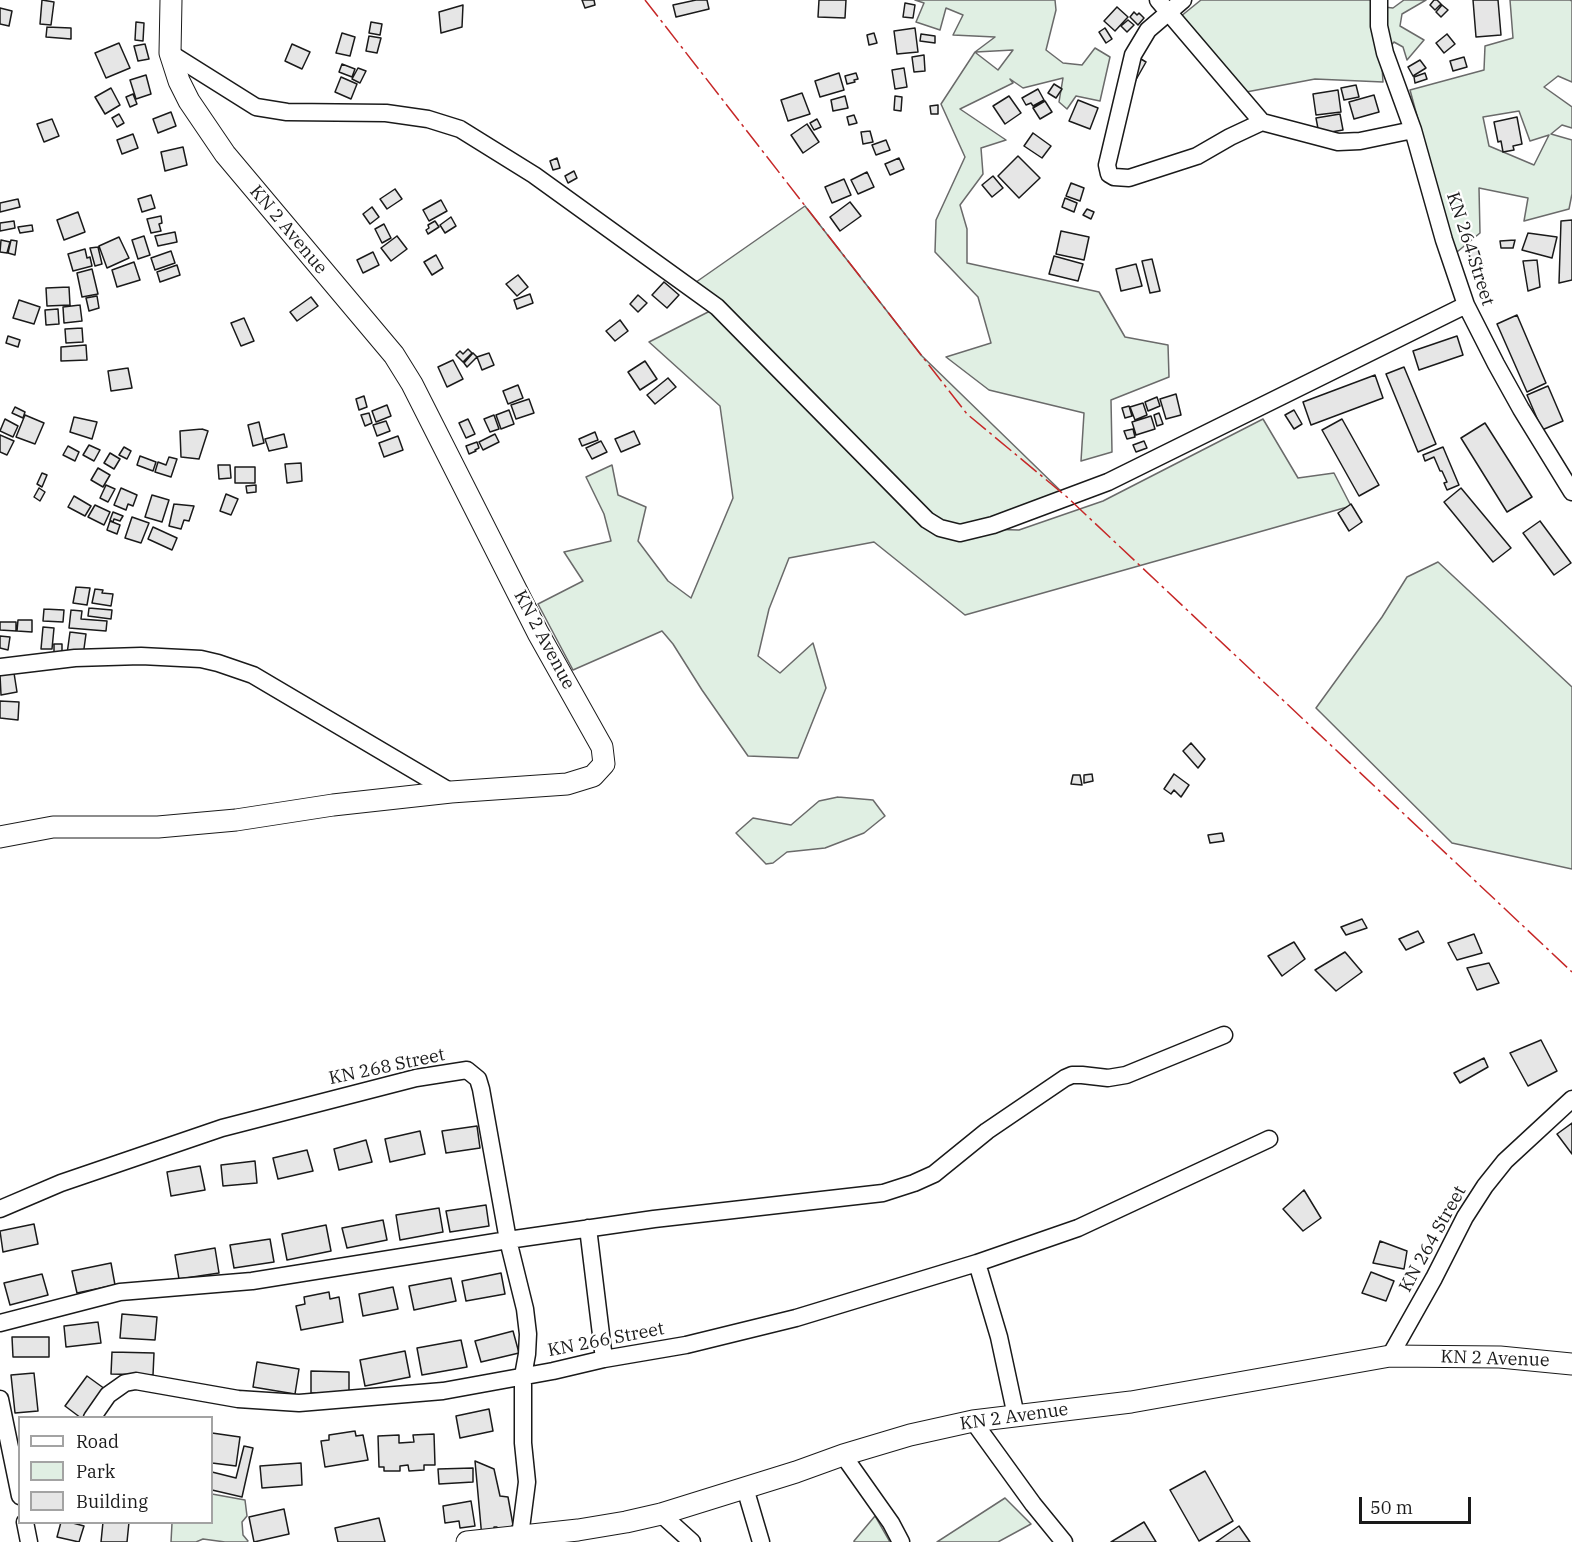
<!DOCTYPE html>
<style>
body{margin:0}
#map{position:relative;width:1572px;height:1542px;overflow:hidden;background:#fff;font-family:"IBM Plex Serif",serif}
canvas{display:block}
.legend{position:absolute;left:18px;top:1416px;width:195px;height:108px;box-sizing:border-box;background:#fff;border:2px solid #a3a3a3;margin:0;padding:8px 10px;list-style:none;font-size:18px;color:#1a1a1a}
.legend li{display:flex;align-items:center;gap:12px;height:30px}
.legend b{width:30px;border:2px solid #a3a3a3}
.scale{position:absolute;left:1359px;top:1497px;width:112px;height:27px;box-sizing:border-box;border:3px solid #1a1a1a;border-top:0;padding-left:8px;font-size:18px;line-height:21px;white-space:nowrap;color:#1a1a1a;-webkit-text-stroke:4px #fff;paint-order:stroke}
</style>
<div id="map">
<canvas width="1572" height="1542"></canvas>
<ul class="legend">
<li><b style="height:8px;background:#fff"></b>Road</li>
<li><b style="height:16px;background:#e0efe3"></b>Park</li>
<li><b style="height:16px;background:#e6e6e6"></b>Building</li>
</ul>
<div class="scale">50 m</div>
</div>
<script>
const g = document.querySelector('canvas').getContext('2d');
g.lineJoin = 'round';
function fillPath(path, color) {
  g.fillStyle = color;
  g.fill(path, 'evenodd');
}
function toPath(rows) {
  const path = new Path2D();
  for (const r of rows) {
    path.moveTo(r[0], r[1]);
    for (let i = 2; i < r.length; i += 2) path.lineTo(r[i], r[i + 1]);
  }
  return path;
}
function stroke(path, color, width, dash) {
  g.strokeStyle = color;
  g.lineWidth = width;
  g.lineCap = dash ? 'butt' : 'round';
  g.setLineDash(dash || []);
  g.stroke(path);
}
function drawText(font, color, halo, rows, align = 'center') {
  g.font = font + ' "IBM Plex Serif",serif';
  g.lineWidth = 4.5;
  g.setLineDash([]);
  g.textBaseline = 'middle';
  g.strokeStyle = halo;
  g.fillStyle = color;
  for (const [text, x, y, turn = 0] of rows) {
    g.save();
    g.translate(x, y);
    g.rotate((+turn || 0) * Math.PI / 180);
    g.textAlign = isNaN(turn) ? turn : align;
    if (halo) g.strokeText(text, 0, 0);
    g.fillText(text, 0, 0);
    g.restore();
  }
}
const green = toPath([
 [915,0,1055,0,1056,10,1046,50,1063,63,1082,65,1095,48,1110,57,1100,101,1076,96,1067,109,1059,102,1063,78,1023,88,1010,79,1013,83,960,109,1006,140,981,148,983,174,960,205,967,229,967,263,1099,292,1125,337,1168,345,1169,377,1111,400,1112,452,1081,461,1084,413,989,390,946,357,991,343,978,297,935,252,936,220,965,157,941,104,975,52,995,37,953,35,963,15,946,8,940,30,916,22,924,3,915,0],
 [1013,50,998,70,976,53,976,52,1013,50],
 [1201,0,1379,0,1378,4,1383,82,1315,79,1241,93,1175,21,1201,0],
 [1404,0,1426,0,1402,14,1400,26,1424,40,1407,60,1403,47,1394,42,1389,48,1384,7,1393,8,1404,0],
 [1510,0,1570,0,1572,1,1572,82,1558,76,1544,87,1572,107,1572,128,1562,125,1551,134,1572,140,1572,194,1569,209,1524,221,1528,198,1479,188,1480,233,1457,252,1448,230,1410,90,1484,70,1485,46,1513,38,1510,0],
 [1519,111,1530,141,1549,135,1534,165,1489,146,1483,117,1519,111],
 [805,206,922,356,1067,497,1009,519,946,528,1019,530,1103,501,1263,419,1298,478,1334,473,1351,506,965,615,874,542,789,558,769,609,758,656,780,673,813,643,826,688,798,758,748,756,702,690,673,644,662,631,573,670,538,604,583,581,564,552,611,541,604,514,586,477,612,465,618,495,646,507,638,541,668,581,691,598,733,498,720,406,649,342,714,309,689,287,805,206],
 [1438,562,1572,687,1572,869,1452,843,1316,708,1382,617,1407,577,1438,562],
 [838,797,873,800,885,816,864,833,825,848,787,852,773,863,766,864,736,833,753,818,791,825,819,801,838,797],
 [212,1494,245,1500,247,1516,242,1522,243,1535,248,1541,247,1542,225,1542,203,1539,196,1542,171,1542,172,1523,212,1522,212,1494],
 [1005,1498,1031,1524,998,1542,937,1542,1005,1498],
 [875,1516,890,1542,854,1542,854,1541,875,1516]
]);
const building = toPath([
 [42,0,54,2,51,25,40,24,42,0],
 [582,0,594,0,595,5,585,8,582,0],
 [696,0,707,0,709,9,676,17,673,5,696,0],
 [819,0,846,0,845,18,818,17,819,0],
 [1434,0,1437,0,1441,4,1435,10,1430,5,1434,0],
 [1473,0,1498,0,1501,35,1476,37,1473,0],
 [905,3,915,5,913,18,903,17,905,3],
 [463,5,462,27,441,33,439,12,463,5],
 [1442,5,1448,10,1441,17,1436,12,1442,5],
 [1117,7,1128,17,1115,31,1104,21,1117,7],
 [0,8,12,11,9,26,0,24,0,8],
 [1134,12,1137,15,1139,13,1144,18,1138,25,1130,17,1134,12],
 [1128,20,1134,25,1127,32,1121,26,1128,20],
 [136,22,144,23,143,41,135,40,136,22],
 [371,22,382,24,380,35,369,33,371,22],
 [47,27,71,28,71,39,46,37,47,27],
 [915,28,918,52,897,54,894,31,915,28],
 [1105,28,1112,39,1106,43,1099,32,1105,28],
 [342,33,355,37,350,56,336,53,342,33],
 [874,33,877,43,869,45,867,35,874,33],
 [921,34,935,36,935,43,920,41,921,34],
 [1447,34,1455,44,1444,53,1436,43,1447,34],
 [369,36,381,38,377,53,366,51,369,36],
 [119,43,130,68,106,78,95,53,119,43],
 [145,44,149,59,138,61,134,46,145,44],
 [292,44,310,52,302,69,285,61,292,44],
 [924,55,925,71,914,72,912,57,924,55],
 [1464,57,1467,67,1453,71,1450,61,1464,57],
 [1141,59,1146,62,1133,85,1128,82,1141,59],
 [1420,60,1426,68,1413,76,1408,67,1420,60],
 [342,64,355,69,352,77,339,72,342,64],
 [358,68,366,71,360,83,352,79,358,68],
 [904,68,907,87,895,89,892,70,904,68],
 [839,73,844,90,820,97,815,81,839,73],
 [856,73,858,79,854,80,855,82,847,84,845,76,856,73],
 [1425,73,1427,79,1415,83,1414,77,1425,73],
 [146,75,151,94,136,99,130,80,146,75],
 [341,77,357,84,351,99,335,92,341,77],
 [1054,84,1062,89,1056,98,1048,93,1054,84],
 [1356,85,1359,97,1344,100,1341,88,1356,85],
 [111,88,120,105,105,114,95,97,111,88],
 [1038,89,1044,100,1033,106,1031,103,1026,105,1022,98,1038,89],
 [1338,90,1341,112,1316,115,1313,94,1338,90],
 [802,93,810,114,788,121,781,100,802,93],
 [133,94,137,104,130,107,126,97,133,94],
 [1374,95,1379,112,1354,119,1349,102,1374,95],
 [845,96,848,108,833,111,831,100,845,96],
 [895,96,902,97,901,111,894,110,895,96],
 [1009,96,1021,113,1005,124,993,106,1009,96],
 [1078,100,1098,108,1090,129,1069,121,1078,100],
 [1045,101,1052,112,1040,119,1033,108,1045,101],
 [938,105,938,114,931,114,930,106,938,105],
 [171,112,176,126,158,133,153,119,171,112],
 [119,114,124,123,117,127,112,118,119,114],
 [1340,114,1343,130,1319,134,1316,118,1340,114],
 [854,115,857,123,849,125,847,117,854,115],
 [1517,117,1522,144,1513,146,1514,150,1503,152,1501,141,1498,142,1494,122,1517,117],
 [52,119,59,136,44,142,37,124,52,119],
 [817,119,821,127,814,130,810,123,817,119],
 [807,124,819,142,803,153,791,135,807,124],
 [870,131,873,142,863,144,861,132,870,131],
 [1033,133,1051,146,1042,158,1024,146,1033,133],
 [133,134,138,148,122,154,117,140,133,134],
 [886,140,890,150,876,155,872,145,886,140],
 [183,147,187,165,165,171,161,152,183,147],
 [1018,156,1040,178,1019,198,998,176,1018,156],
 [557,158,560,168,553,170,550,161,557,158],
 [899,158,904,169,890,175,885,164,899,158],
 [574,171,577,178,568,183,565,176,574,171],
 [867,172,874,187,858,194,851,180,867,172],
 [993,176,1003,188,992,197,982,185,993,176],
 [844,179,851,195,832,203,825,187,844,179],
 [1071,183,1084,188,1080,201,1066,196,1071,183],
 [395,189,402,199,387,209,380,199,395,189],
 [151,195,155,208,142,212,138,199,151,195],
 [1065,198,1077,203,1074,212,1062,207,1065,198],
 [18,199,20,207,0,212,0,203,18,199],
 [441,200,447,211,429,221,423,210,441,200],
 [850,202,861,216,840,231,830,217,850,202],
 [372,207,379,217,370,224,363,214,372,207],
 [1087,209,1094,212,1091,219,1083,215,1087,209],
 [78,212,85,232,64,240,57,220,78,212],
 [161,216,162,223,159,224,161,231,151,233,147,219,161,216],
 [451,217,456,226,445,233,440,225,451,217],
 [1572,220,1572,280,1559,283,1561,221,1572,220],
 [14,221,15,228,0,231,0,223,14,221],
 [435,221,439,227,428,234,426,230,429,228,428,225,435,221],
 [384,224,391,238,382,243,375,229,384,224],
 [32,225,33,231,20,233,18,227,32,225],
 [1061,231,1089,237,1084,260,1056,254,1061,231],
 [175,232,177,242,158,246,155,236,175,232],
 [1528,233,1557,237,1552,258,1522,250,1528,233],
 [144,236,150,255,138,259,132,240,144,236],
 [397,236,407,249,391,261,381,248,397,236],
 [119,237,129,258,107,268,99,246,119,237],
 [1,240,10,242,7,253,0,252,1,240],
 [11,240,17,241,15,255,8,253,11,240],
 [1515,240,1513,248,1501,248,1500,241,1515,240],
 [1477,246,1483,266,1473,269,1468,250,1477,246],
 [98,247,102,264,95,266,90,248,98,247],
 [85,249,87,258,90,257,92,266,73,271,68,254,85,249],
 [171,251,175,263,155,270,151,258,171,251],
 [373,252,379,265,363,273,357,260,373,252],
 [436,255,443,268,432,275,424,262,436,255],
 [1054,256,1083,264,1078,281,1049,274,1054,256],
 [1152,259,1160,291,1150,293,1142,261,1152,259],
 [1537,260,1540,287,1528,291,1523,261,1537,260],
 [134,262,140,280,117,287,112,270,134,262],
 [1136,264,1142,286,1121,291,1116,269,1136,264],
 [177,265,180,275,160,282,157,272,177,265],
 [92,269,98,294,82,297,77,273,92,269],
 [518,275,528,287,517,296,506,284,518,275],
 [664,282,679,295,667,308,652,295,664,282],
 [69,287,70,305,47,306,46,288,69,287],
 [530,294,533,303,517,309,514,300,530,294],
 [638,295,647,303,638,312,630,304,638,295],
 [97,296,99,308,89,311,86,298,97,296],
 [311,297,318,306,297,321,290,312,311,297],
 [19,300,40,307,34,324,13,318,19,300],
 [80,305,82,321,64,323,63,307,80,305],
 [58,309,59,324,46,325,45,310,58,309],
 [1517,315,1546,383,1527,392,1497,324,1517,315],
 [244,318,254,341,241,346,231,323,244,318],
 [620,320,628,331,615,341,606,331,620,320],
 [82,328,83,342,66,343,65,329,82,328],
 [8,336,20,340,18,347,6,343,8,336],
 [1457,336,1463,355,1419,370,1413,351,1457,336],
 [86,345,87,360,61,361,61,347,86,345],
 [468,349,472,353,463,362,456,355,460,351,463,354,468,349],
 [473,353,477,357,467,367,464,363,473,353],
 [489,353,494,365,482,370,477,357,489,353],
 [453,360,463,379,447,387,438,367,453,360],
 [645,361,657,379,640,390,628,372,645,361],
 [1404,367,1436,444,1418,452,1386,374,1404,367],
 [128,368,132,388,111,391,108,371,128,368],
 [1375,375,1383,398,1311,425,1303,402,1375,375],
 [668,378,676,387,655,404,647,395,668,378],
 [518,385,523,398,508,404,503,391,518,385],
 [1548,386,1563,421,1542,430,1527,395,1548,386],
 [1176,394,1181,415,1166,419,1160,399,1176,394],
 [364,396,367,407,359,410,356,399,364,396],
 [1157,397,1160,406,1148,411,1145,402,1157,397],
 [529,399,534,413,516,419,511,405,529,399],
 [1143,403,1147,415,1135,420,1130,407,1143,403],
 [387,405,391,416,376,422,372,411,387,405],
 [1129,406,1132,416,1125,418,1122,408,1129,406],
 [15,407,25,412,23,418,12,413,15,407],
 [509,410,514,424,501,429,496,415,509,410],
 [1294,410,1302,424,1294,429,1285,415,1294,410],
 [369,413,372,423,365,426,361,415,369,413],
 [1159,413,1163,424,1157,426,1154,415,1159,413],
 [25,415,44,423,35,444,16,437,25,415],
 [494,415,499,429,490,432,484,419,494,415],
 [1151,416,1155,429,1136,435,1132,422,1151,416],
 [74,417,97,422,92,439,70,432,74,417],
 [5,419,18,426,13,437,0,431,5,419],
 [468,419,475,434,466,438,459,423,468,419],
 [1342,419,1379,485,1359,496,1322,430,1342,419],
 [386,421,390,431,377,436,373,425,386,421],
 [259,422,264,443,253,446,248,425,259,422],
 [1485,423,1532,497,1507,512,1461,438,1485,423],
 [202,429,208,431,199,459,181,457,180,431,202,429],
 [1133,429,1135,437,1127,439,1124,431,1133,429],
 [634,431,640,444,621,452,615,439,634,431],
 [595,432,598,440,582,446,579,439,595,432],
 [284,434,287,447,269,451,265,439,284,434],
 [495,434,499,442,483,450,479,442,495,434],
 [0,435,14,441,7,455,0,452,0,435],
 [398,436,403,450,384,457,379,443,398,436],
 [601,441,607,452,592,459,586,448,601,441],
 [1144,441,1147,448,1136,452,1133,445,1144,441],
 [477,442,479,448,475,450,476,451,469,454,466,446,477,442],
 [89,445,100,450,94,461,83,455,89,445],
 [68,446,79,452,75,461,63,455,68,446],
 [124,447,131,451,127,459,119,455,124,447],
 [1443,447,1459,485,1447,490,1444,483,1447,482,1442,471,1440,471,1434,457,1425,461,1423,455,1443,447],
 [110,453,120,459,114,469,104,463,110,453],
 [140,456,156,462,153,471,137,465,140,456],
 [169,457,177,459,171,477,155,472,158,462,166,465,169,457],
 [301,463,302,481,287,483,285,464,301,463],
 [218,465,230,465,231,478,219,479,218,465],
 [235,467,255,467,255,483,235,483,235,467],
 [98,468,110,475,103,487,91,480,98,468],
 [42,473,47,475,42,487,37,484,42,473],
 [106,485,115,489,108,502,100,498,106,485],
 [256,485,256,492,247,493,246,486,256,485],
 [39,488,45,492,40,501,34,497,39,488],
 [121,488,137,495,133,506,128,504,126,510,114,505,121,488],
 [1461,488,1511,548,1493,562,1444,502,1461,488],
 [226,494,238,499,231,515,220,511,226,494],
 [152,495,169,500,162,522,145,517,152,495],
 [74,496,91,506,85,516,68,507,74,496],
 [174,504,194,506,189,521,184,520,181,529,169,526,174,504],
 [1351,504,1362,522,1349,531,1338,513,1351,504],
 [95,505,110,512,104,525,88,517,95,505],
 [113,512,123,516,120,521,114,519,113,522,110,520,113,512],
 [132,517,149,523,141,543,125,538,132,517],
 [110,521,120,525,117,534,107,530,110,521],
 [1540,521,1571,563,1554,575,1523,533,1540,521],
 [153,527,177,538,172,550,148,539,153,527],
 [76,587,90,588,87,605,73,603,76,587],
 [95,589,103,590,102,593,113,594,111,606,92,603,95,589],
 [89,608,112,610,111,619,88,616,89,608],
 [44,609,64,610,63,622,43,621,44,609],
 [71,610,82,611,81,619,107,621,106,631,69,628,71,610],
 [18,620,32,620,32,632,17,631,18,620],
 [0,622,16,622,16,631,0,630,0,622],
 [43,627,54,628,52,649,41,649,43,627],
 [70,632,86,634,83,656,67,654,70,632],
 [0,636,10,637,8,650,0,648,0,636],
 [54,644,62,644,62,655,54,655,54,644],
 [14,673,17,692,1,695,0,675,14,673],
 [0,701,19,702,18,720,0,718,0,701],
 [1191,743,1205,759,1198,768,1183,751,1191,743],
 [1092,774,1093,781,1084,783,1084,775,1092,774],
 [1174,774,1189,785,1181,797,1174,790,1171,794,1164,789,1174,774],
 [1073,775,1080,775,1082,785,1071,784,1073,775],
 [1222,833,1224,841,1210,843,1208,835,1222,833],
 [1362,919,1367,928,1346,935,1341,927,1362,919],
 [1418,931,1424,942,1406,950,1399,939,1418,931],
 [1474,934,1482,953,1457,960,1448,943,1474,934],
 [1294,942,1305,959,1282,976,1268,956,1294,942],
 [1345,952,1362,972,1336,991,1315,970,1345,952],
 [1489,963,1499,983,1477,990,1467,968,1489,963],
 [1541,1040,1557,1071,1528,1086,1510,1053,1541,1040],
 [1484,1058,1488,1067,1460,1083,1454,1073,1484,1058],
 [1572,1123,1572,1154,1557,1134,1572,1123],
 [477,1126,480,1148,446,1153,442,1131,477,1126],
 [420,1131,425,1154,390,1162,385,1139,420,1131],
 [366,1140,372,1162,339,1170,334,1149,366,1140],
 [307,1150,313,1171,278,1179,273,1158,307,1150],
 [255,1161,257,1183,223,1186,221,1165,255,1161],
 [200,1166,205,1190,171,1196,167,1172,200,1166],
 [1304,1190,1321,1218,1303,1231,1283,1209,1304,1190],
 [486,1205,489,1226,450,1232,446,1211,486,1205],
 [439,1208,443,1232,400,1240,396,1215,439,1208],
 [383,1220,387,1240,347,1248,342,1228,383,1220],
 [34,1224,38,1244,3,1252,0,1231,34,1224],
 [326,1225,331,1251,287,1260,282,1234,326,1225],
 [270,1239,274,1262,234,1268,230,1245,270,1239],
 [1380,1241,1407,1251,1404,1269,1373,1263,1380,1241],
 [215,1248,219,1273,179,1279,175,1255,215,1248],
 [111,1263,115,1285,77,1293,72,1271,111,1263],
 [1371,1272,1394,1281,1386,1301,1362,1293,1371,1272],
 [501,1273,505,1294,466,1301,462,1281,501,1273],
 [42,1274,48,1295,10,1305,4,1283,42,1274],
 [451,1278,456,1301,414,1310,409,1286,451,1278],
 [393,1287,398,1309,363,1316,359,1294,393,1287],
 [329,1292,330,1299,339,1297,343,1322,301,1330,296,1306,305,1304,304,1297,329,1292],
 [122,1314,157,1317,155,1340,120,1338,122,1314],
 [98,1322,101,1343,66,1347,64,1326,98,1322],
 [513,1331,519,1353,481,1362,475,1341,513,1331],
 [12,1337,49,1337,49,1357,13,1357,12,1337],
 [461,1340,467,1367,422,1375,417,1348,461,1340],
 [405,1351,410,1377,365,1386,360,1360,405,1351],
 [112,1352,154,1353,153,1375,111,1374,112,1352],
 [257,1362,299,1369,295,1394,253,1387,257,1362],
 [311,1371,349,1372,349,1393,311,1393,311,1371],
 [34,1373,38,1411,15,1413,11,1375,34,1373],
 [87,1376,105,1389,85,1418,81,1418,65,1406,87,1376],
 [489,1409,493,1431,460,1438,456,1416,489,1409],
 [355,1431,356,1436,363,1435,368,1460,325,1467,321,1441,329,1440,329,1435,355,1431],
 [212,1433,240,1437,236,1466,212,1463,212,1433],
 [434,1434,435,1465,424,1465,424,1470,409,1471,408,1465,400,1466,400,1471,384,1471,384,1467,379,1467,378,1436,399,1435,399,1443,414,1442,413,1435,434,1434],
 [244,1446,253,1448,242,1497,212,1490,212,1472,236,1478,244,1446],
 [475,1461,494,1469,500,1496,508,1497,513,1525,502,1536,497,1527,494,1527,493,1537,482,1538,475,1461],
 [301,1463,302,1485,262,1488,260,1466,301,1463],
 [473,1468,473,1482,439,1484,438,1469,473,1468],
 [1205,1471,1233,1521,1199,1541,1170,1490,1205,1471],
 [471,1501,475,1526,460,1528,459,1521,445,1523,443,1506,471,1501],
 [284,1509,289,1534,254,1542,249,1517,284,1509],
 [379,1518,385,1542,338,1542,335,1528,379,1518],
 [61,1522,69,1522,84,1526,79,1542,57,1537,61,1522],
 [103,1522,129,1522,127,1542,101,1542,103,1522],
 [1144,1522,1156,1542,1111,1542,1144,1522],
 [1239,1526,1250,1542,1216,1542,1239,1526]
]);
const minor = toPath([
 [1158,0,1262,122],
 [1183,0,1148,30,1133,55,1107,165,1109,174,1114,177,1129,178,1197,156,1230,137,1262,122,1338,142,1360,141,1413,130],
 [1379,0,1379,26,1385,53,1413,130,1444,240,1466,305,1496,364,1521,409,1572,492],
 [170,53,256,107,287,112,386,113,428,119,460,129,534,175,717,307,927,520,940,528,960,533,993,525,1108,482,1466,305],
 [0,667,75,658,141,656,201,659,218,663,253,675,451,792],
 [0,1209,61,1183,222,1128,416,1078,467,1070,478,1079,481,1089,508,1240,525,1309,528,1334,527,1354,523,1376,523,1443,527,1482,520,1536],
 [588,1228,604,1359],
 [977,1263,1078,1228,1269,1139],
 [0,1323,120,1292,252,1281,508,1240,654,1219,883,1193,914,1183,934,1174,987,1131,1065,1078,1072,1075,1082,1075,1108,1078,1126,1075,1224,1035],
 [1390,1356,1434,1278,1465,1217,1485,1186,1505,1161,1572,1099],
 [0,1399,20,1496],
 [92,1418,108,1395,125,1383,136,1381,238,1399,299,1403,443,1391,553,1371,604,1359,686,1345,796,1318,977,1263,999,1337,1016,1416],
 [973,1421,1033,1504,1064,1542],
 [843,1455,891,1523,901,1542],
 [745,1488,761,1542],
 [661,1514,692,1542],
 [25,1522,29,1542]
]);
const major = toPath([
 [0,837,53,827,158,827,236,820,333,805,451,792,567,784,593,776,604,764,602,747,538,633,412,384,394,355,225,154,189,101,179,81,170,53,171,0],
 [467,1542,578,1530,626,1522,661,1514,796,1472,843,1455,910,1435,973,1421,1131,1402,1390,1356,1500,1357,1572,1364]
]);
const power = toPath([
 [645,0,967,414,1067,497,1572,972]
]);
const streetNames = [
 ["KN 2 Avenue",288,230,50],
 ["KN 264 Street",1470,249,72],
 ["KN 2 Avenue",544,640,62],
 ["KN 268 Street",387,1067,-12],
 ["KN 264 Street",1433,1239,-61],
 ["KN 266 Street",606,1340,-11],
 ["KN 2 Avenue",1495,1359,2],
 ["KN 2 Avenue",1014,1417,-8]
];
fillPath(green, '#e0efe3');
stroke(green, '#6a6a6a', 1.5);
fillPath(building, '#e6e6e6');
stroke(building, '#1a1a1a', 1.5);
stroke(minor, '#1a1a1a', 19);
stroke(major, '#1a1a1a', 23);
stroke(minor, '#fff', 16);
stroke(major, '#fff', 21);
stroke(power, '#c62828', 1.5, [21, 4.5, 3, 4.5]);
drawText('18px', '#1a1a1a', '#fff', streetNames);
</script>
